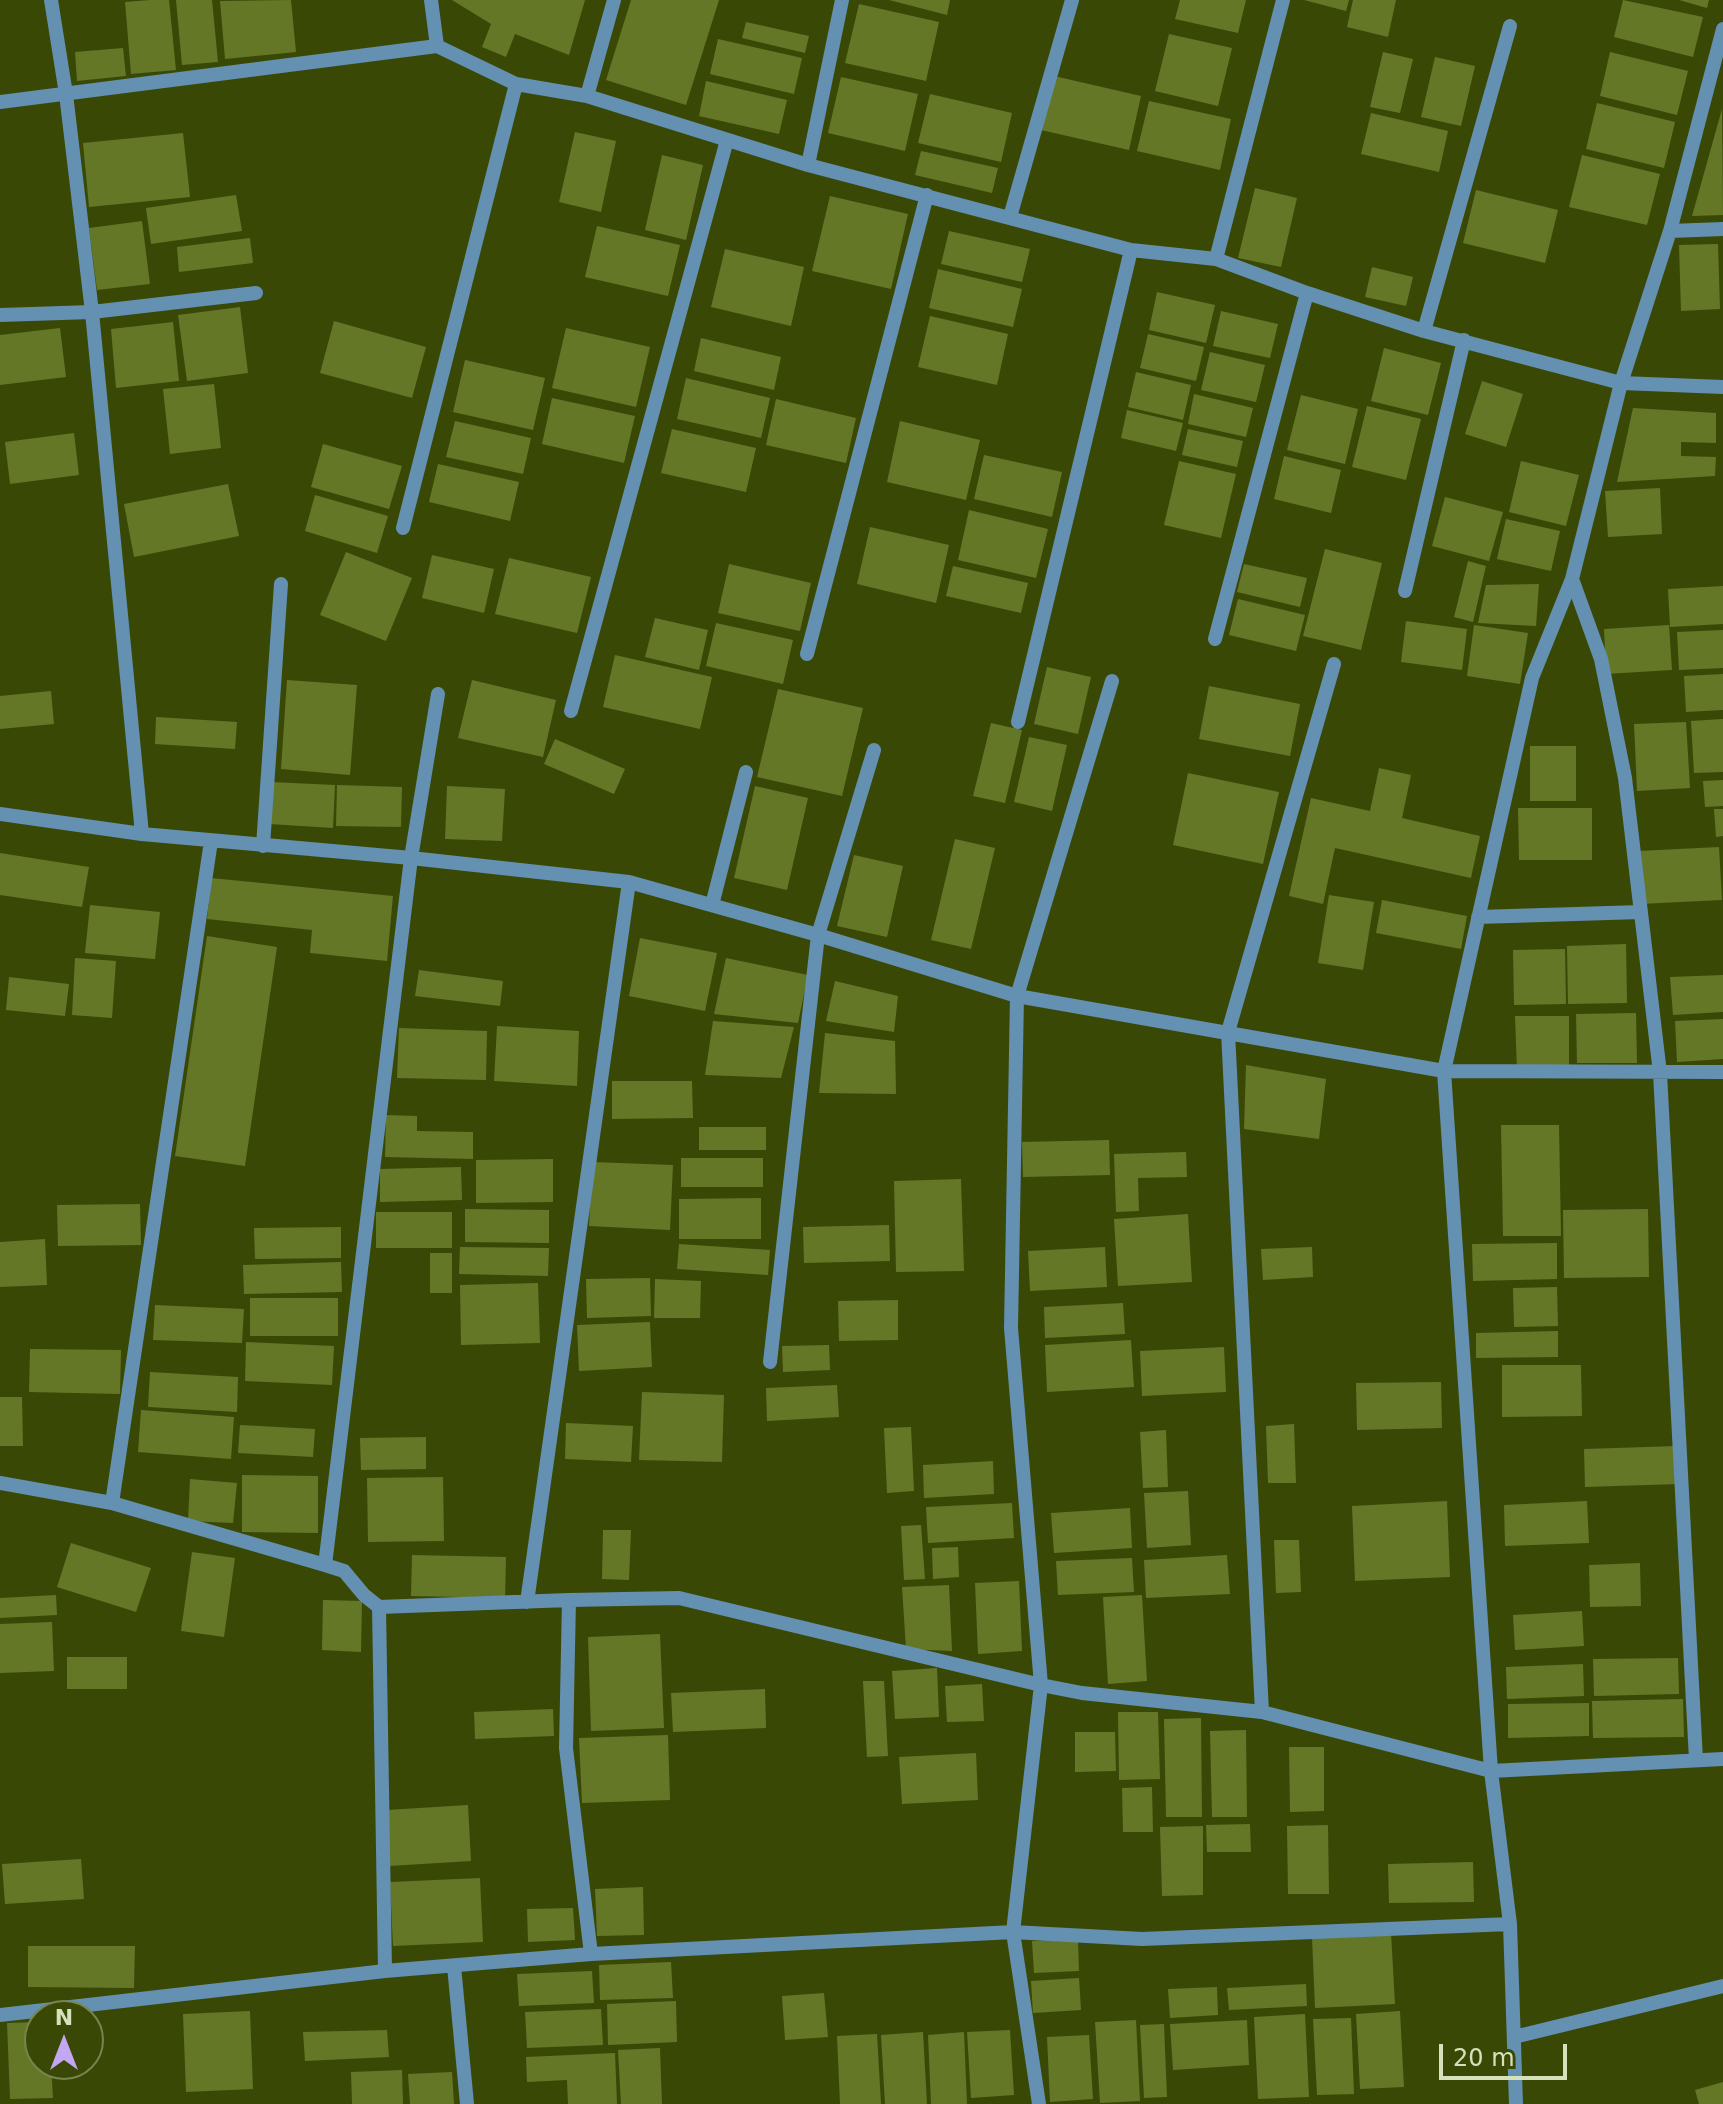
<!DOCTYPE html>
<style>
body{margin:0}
#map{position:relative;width:1723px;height:2104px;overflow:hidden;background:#3a4806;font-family:"DejaVu Sans",sans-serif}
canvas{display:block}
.north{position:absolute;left:24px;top:2000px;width:80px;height:80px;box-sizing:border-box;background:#3a4806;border:2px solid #78854e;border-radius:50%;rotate:0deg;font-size:22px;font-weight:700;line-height:32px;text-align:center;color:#d5e1ba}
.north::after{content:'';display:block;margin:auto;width:28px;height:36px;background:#c3a7f2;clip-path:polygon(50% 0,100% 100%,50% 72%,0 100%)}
.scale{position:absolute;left:1439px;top:2044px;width:128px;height:36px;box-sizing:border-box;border:4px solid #d5e1ba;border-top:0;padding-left:10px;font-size:24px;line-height:28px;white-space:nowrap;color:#d5e1ba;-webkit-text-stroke:6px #3a4806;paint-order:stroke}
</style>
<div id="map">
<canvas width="1723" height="2104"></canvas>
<div class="north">N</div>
<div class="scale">20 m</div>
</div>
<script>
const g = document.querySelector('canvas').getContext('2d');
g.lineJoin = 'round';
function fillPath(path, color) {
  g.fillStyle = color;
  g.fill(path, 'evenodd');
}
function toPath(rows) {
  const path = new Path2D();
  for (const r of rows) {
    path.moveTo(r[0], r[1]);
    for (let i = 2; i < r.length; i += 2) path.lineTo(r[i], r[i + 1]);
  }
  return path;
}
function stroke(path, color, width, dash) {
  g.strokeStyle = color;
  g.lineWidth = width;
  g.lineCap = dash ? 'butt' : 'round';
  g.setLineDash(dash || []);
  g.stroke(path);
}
const building = toPath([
 [150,0,169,0,176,70,131,74,125,2],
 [176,0,212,0,218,62,182,65],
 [291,0,296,52,225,59,220,1],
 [452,0,585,0,569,55,515,34,506,57,482,47,491,24],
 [631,0,719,0,686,105,606,80],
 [889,0,950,0,947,15],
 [1180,0,1246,0,1238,33,1175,19],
 [1304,0,1349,0,1346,11],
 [1353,0,1396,0,1388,37,1347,27],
 [1623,0,1703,17,1693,57,1614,37],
 [1679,0,1709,0,1707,8],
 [859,4,939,22,926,81,845,63],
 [746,22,809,36,805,53,742,38],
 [1169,34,1232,48,1218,106,1155,91],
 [718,39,802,58,794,94,710,74],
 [123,48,126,76,77,81,75,52],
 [1383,52,1413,59,1400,113,1370,107],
 [1610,52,1688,71,1677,115,1600,96],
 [1435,57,1475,66,1461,126,1421,117],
 [1054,76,1141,96,1129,150,1041,130],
 [841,77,918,94,905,151,828,133],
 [706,81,787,100,779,134,699,116],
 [930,94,1012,113,1001,162,918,143],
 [1149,101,1231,119,1220,170,1137,151],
 [1597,103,1675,122,1664,168,1586,149],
 [1722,109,1723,215,1692,216],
 [1371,113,1448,131,1439,172,1361,154],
 [575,132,616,141,601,212,559,202],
 [183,133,190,197,89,207,83,143],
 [921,151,998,168,992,193,915,175],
 [662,155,703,165,686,240,645,230],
 [1582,155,1660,174,1647,225,1569,207],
 [1255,188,1297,198,1281,267,1238,258],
 [1476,190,1558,210,1545,263,1463,243],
 [236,195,242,231,151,244,146,208],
 [830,196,908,214,891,289,812,271],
 [142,221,150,284,97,290,89,228],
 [597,226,680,245,668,296,585,277],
 [949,231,1030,249,1022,282,941,264],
 [250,238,253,263,179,272,177,247],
 [1718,244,1720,309,1681,311,1679,245],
 [725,249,804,267,791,326,711,307],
 [1372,267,1413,277,1406,306,1365,297],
 [938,269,1022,289,1013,327,929,308],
 [1157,292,1215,305,1206,343,1149,330],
 [240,307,248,373,187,381,178,315],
 [1221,311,1278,324,1270,358,1213,346],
 [930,316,1008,334,997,385,918,367],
 [334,321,426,347,412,398,320,373],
 [173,322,179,381,116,388,111,329],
 [60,328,66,377,0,385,0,335],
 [566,328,650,347,636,407,552,388],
 [1148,334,1204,347,1196,381,1140,368],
 [701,338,781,357,774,390,694,371],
 [1384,348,1441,363,1428,415,1371,401],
 [1210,352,1265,365,1256,402,1201,390],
 [465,360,545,378,533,430,453,412],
 [1136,372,1191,385,1183,420,1128,407],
 [686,378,770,398,761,438,677,419],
 [1482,381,1523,394,1506,447,1465,434],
 [214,384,221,448,170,454,163,389],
 [1194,394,1253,408,1246,437,1188,424],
 [1301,395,1358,409,1345,464,1287,450],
 [552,398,635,416,624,463,542,444],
 [776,399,856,418,846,463,766,445],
 [1367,406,1421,419,1406,480,1352,467],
 [1633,408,1716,413,1716,443,1681,442,1681,456,1716,457,1715,476,1617,482],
 [1127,410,1183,423,1176,451,1121,438],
 [455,421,531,438,523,474,446,457],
 [900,421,980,440,966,500,887,482],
 [672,429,756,448,746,492,661,473],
 [1188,429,1243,441,1237,467,1182,455],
 [74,433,79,475,10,484,5,442],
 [323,444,402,466,389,509,311,487],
 [984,455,1062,472,1052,517,974,499],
 [1284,456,1341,470,1331,513,1274,499],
 [1179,461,1236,474,1221,538,1164,525],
 [1521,461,1579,475,1566,526,1509,512],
 [438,464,519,482,510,521,429,502],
 [228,484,239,536,134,557,124,504],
 [1660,488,1662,534,1608,537,1605,491],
 [315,495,388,516,377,553,305,531],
 [1445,497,1503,512,1489,561,1432,546],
 [969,510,1048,529,1036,578,958,560],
 [1506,519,1560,531,1551,571,1497,559],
 [870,527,949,545,936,603,857,584],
 [1325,549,1382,563,1361,650,1303,636],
 [346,552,412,578,386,641,320,615],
 [432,555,494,569,484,613,422,598],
 [509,558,591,577,577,633,495,614],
 [1468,561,1486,566,1473,622,1454,617],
 [729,564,811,583,800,631,718,613],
 [1244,564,1307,578,1300,607,1237,592],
 [953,566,1028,583,1021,613,946,596],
 [1539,584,1536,626,1478,623,1486,585],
 [1723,586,1723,624,1670,627,1668,589],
 [1238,599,1305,615,1296,651,1229,635],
 [655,618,708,630,699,670,645,657],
 [1406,621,1467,629,1462,670,1401,662],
 [716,623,793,640,783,684,706,666],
 [1474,625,1528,633,1520,684,1467,676],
 [1669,625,1672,670,1606,674,1604,629],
 [1723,630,1723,668,1679,670,1677,632],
 [615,655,712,677,700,729,603,707],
 [1047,667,1091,677,1078,734,1034,724],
 [1723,674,1723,710,1686,712,1684,676],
 [287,680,357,685,350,775,281,769],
 [472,680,556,700,543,757,458,738],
 [1209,686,1300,704,1290,756,1199,739],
 [778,689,863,708,842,796,757,777],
 [51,691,54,724,0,729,0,696],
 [156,717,237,722,235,749,155,744],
 [1723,719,1723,772,1694,773,1691,721],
 [1686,722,1690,788,1637,791,1634,724],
 [991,723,1022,730,1005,803,973,796],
 [1029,737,1067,745,1052,811,1014,802],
 [555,739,625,769,614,794,544,764],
 [1530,746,1576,746,1576,801,1530,801],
 [1379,768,1411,775,1402,818,1480,836,1471,878,1335,848,1323,904,1289,896,1311,798,1370,811],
 [1188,773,1279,792,1263,864,1173,845],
 [1723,780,1723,806,1705,807,1703,781],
 [271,782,335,785,333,828,269,824],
 [337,785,402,787,401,827,336,826],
 [447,786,505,789,502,841,445,839],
 [755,786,808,798,787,890,734,878],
 [1518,808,1592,808,1592,860,1519,860],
 [1714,809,1723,809,1723,836,1716,837],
 [955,839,995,848,971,949,931,940],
 [1719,847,1722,900,1640,904,1638,851],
 [0,853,89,867,82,907,0,895],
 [854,855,903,866,887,937,837,926],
 [211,878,393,896,387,961,310,953,312,930,207,919],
 [1329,895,1374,902,1363,970,1318,963],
 [1382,900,1467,916,1461,949,1376,933],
 [90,905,160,912,155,959,85,953],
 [207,936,277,947,245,1166,175,1156],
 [640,938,717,953,705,1011,629,996],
 [1626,944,1627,1003,1568,1004,1567,946],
 [1565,949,1566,1004,1514,1005,1513,950],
 [75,958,116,961,112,1018,72,1015],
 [726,958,808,975,798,1023,714,1014],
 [419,970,503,981,500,1006,415,996],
 [1723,975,1723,1012,1673,1015,1670,977],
 [9,977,69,984,65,1016,6,1010],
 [835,981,898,996,894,1032,826,1021],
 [1636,1013,1637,1063,1577,1063,1576,1014],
 [1515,1016,1569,1016,1569,1070,1517,1071],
 [1723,1019,1723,1059,1677,1062,1675,1021],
 [713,1021,794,1027,781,1078,705,1075],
 [497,1026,579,1031,577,1086,494,1081],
 [399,1028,487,1031,486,1080,397,1078],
 [825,1033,895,1041,896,1094,819,1093],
 [1246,1065,1326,1079,1319,1139,1244,1129],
 [612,1081,692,1081,693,1118,612,1119],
 [386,1115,417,1116,417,1131,473,1132,473,1159,385,1157],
 [1501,1125,1559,1125,1561,1236,1503,1236],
 [699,1127,766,1127,766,1150,699,1150],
 [1109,1140,1110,1175,1023,1177,1022,1142],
 [1186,1152,1187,1177,1138,1178,1139,1211,1116,1212,1114,1154],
 [681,1158,763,1158,763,1187,681,1187],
 [553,1159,553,1202,476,1203,476,1160],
 [592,1162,673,1165,670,1230,589,1226],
 [461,1167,462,1200,380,1202,380,1169],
 [961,1179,964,1271,896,1272,894,1181],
 [761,1198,761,1239,679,1239,679,1199],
 [140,1204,141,1245,58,1246,57,1205],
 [465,1209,549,1210,549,1243,465,1242],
 [1648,1209,1649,1277,1564,1278,1563,1210],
 [376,1212,452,1212,452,1248,376,1248],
 [1188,1214,1192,1282,1118,1286,1114,1219],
 [889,1225,890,1261,804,1263,803,1227],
 [341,1227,341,1258,255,1259,254,1228],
 [45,1239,47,1285,0,1287,0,1242],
 [1557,1243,1557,1279,1473,1281,1472,1244],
 [679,1244,770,1250,768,1275,677,1269],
 [460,1247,549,1248,548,1276,459,1274],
 [1105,1247,1107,1287,1030,1291,1028,1251],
 [1312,1247,1313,1277,1263,1280,1261,1249],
 [430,1253,452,1253,452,1293,430,1293],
 [341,1262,342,1292,244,1294,243,1265],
 [650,1278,651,1316,587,1318,586,1279],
 [655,1279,701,1281,700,1318,654,1318],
 [538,1283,540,1343,461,1345,460,1285],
 [1557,1287,1558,1326,1514,1327,1513,1288],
 [250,1298,338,1298,338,1336,250,1336],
 [898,1300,898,1340,839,1341,838,1301],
 [1123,1303,1125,1334,1045,1338,1044,1307],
 [155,1305,244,1309,242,1343,153,1340],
 [650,1322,652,1367,579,1371,577,1325],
 [1558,1331,1558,1357,1476,1358,1476,1333],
 [1131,1340,1134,1387,1047,1392,1045,1345],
 [246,1342,334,1346,332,1385,245,1381],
 [829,1345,830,1370,783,1372,782,1346],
 [1224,1347,1226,1392,1142,1396,1140,1351],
 [30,1349,121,1350,120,1394,29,1392],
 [1502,1365,1581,1365,1582,1416,1502,1417],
 [150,1372,238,1377,237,1412,148,1407],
 [1441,1382,1442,1428,1357,1430,1356,1383],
 [837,1385,839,1417,767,1421,766,1388],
 [642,1392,724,1395,722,1462,639,1460],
 [0,1397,22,1397,23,1446,0,1446],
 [141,1410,234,1417,231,1459,138,1452],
 [566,1423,633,1426,631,1462,565,1459],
 [1294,1424,1296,1483,1268,1483,1266,1426],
 [240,1425,315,1429,313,1457,238,1453],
 [911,1427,914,1491,887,1493,884,1428],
 [1166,1430,1168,1487,1143,1488,1140,1432],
 [426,1437,426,1469,361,1470,360,1438],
 [1677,1446,1678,1484,1585,1487,1584,1449],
 [993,1461,994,1494,924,1498,923,1465],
 [242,1475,318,1476,318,1533,242,1532],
 [443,1477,444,1541,368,1542,367,1478],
 [190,1479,237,1483,233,1523,188,1521],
 [1188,1491,1191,1545,1147,1548,1144,1493],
 [1447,1501,1450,1577,1355,1581,1352,1506],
 [1587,1501,1589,1543,1505,1546,1504,1505],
 [1012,1503,1014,1538,928,1543,926,1507],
 [1130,1508,1132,1548,1054,1553,1051,1513],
 [921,1525,925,1579,904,1580,901,1526],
 [603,1530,631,1530,629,1580,602,1579],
 [1274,1540,1299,1540,1301,1592,1276,1593],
 [71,1543,151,1568,136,1612,57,1587],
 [958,1547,959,1577,933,1579,932,1548],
 [192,1552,235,1558,224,1637,181,1631],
 [412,1555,506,1557,505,1598,411,1596],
 [1227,1555,1230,1594,1146,1598,1144,1560],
 [1132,1558,1134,1592,1058,1595,1056,1561],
 [1640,1563,1641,1606,1590,1607,1589,1565],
 [1019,1581,1022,1651,978,1654,975,1583],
 [949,1585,952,1651,906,1649,902,1587],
 [56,1595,57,1615,0,1618,0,1598],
 [1142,1595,1147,1681,1108,1684,1103,1597],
 [323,1600,362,1601,361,1652,322,1650],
 [1582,1611,1584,1646,1515,1650,1513,1615],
 [52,1622,54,1671,0,1673,0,1624],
 [660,1634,664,1728,591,1731,588,1637],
 [67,1657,127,1657,127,1689,67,1689],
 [1678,1658,1679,1694,1594,1696,1593,1659],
 [1583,1664,1584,1696,1507,1699,1506,1667],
 [937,1668,939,1717,895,1719,892,1671],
 [863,1681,884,1681,888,1756,867,1757],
 [982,1684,984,1721,947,1722,945,1686],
 [765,1689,766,1728,673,1732,671,1693],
 [1683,1699,1684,1737,1593,1738,1592,1701],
 [1589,1703,1589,1736,1508,1738,1508,1704],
 [553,1709,554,1736,475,1739,474,1712],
 [1118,1712,1158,1712,1160,1779,1119,1780],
 [1201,1718,1202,1817,1166,1817,1164,1719],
 [1246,1730,1247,1817,1212,1817,1210,1731],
 [1075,1732,1115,1732,1116,1771,1075,1772],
 [668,1735,670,1800,582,1803,579,1738],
 [1289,1747,1324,1747,1324,1811,1290,1812],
 [976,1753,978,1800,902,1804,899,1757],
 [1152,1787,1153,1832,1123,1832,1122,1788],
 [468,1805,471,1861,389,1866,387,1810],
 [1250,1824,1251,1852,1207,1852,1206,1825],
 [1328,1825,1329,1894,1288,1894,1287,1826],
 [1203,1826,1203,1895,1162,1896,1160,1827],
 [81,1859,84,1899,5,1904,2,1864],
 [1473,1862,1474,1902,1389,1903,1388,1864],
 [480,1878,483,1942,393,1946,390,1882],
 [643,1887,644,1935,597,1936,595,1889],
 [573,1908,575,1940,528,1942,527,1909],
 [1391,1933,1395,2004,1315,2008,1312,1937],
 [1078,1939,1079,1971,1034,1973,1032,1941],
 [28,1946,135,1946,134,1988,28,1987],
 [671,1962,673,1998,600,2000,599,1965],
 [592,1971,594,2003,519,2006,517,1974],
 [1079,1978,1081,2010,1033,2013,1031,1981],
 [1306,1984,1307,2006,1229,2010,1227,1988],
 [1217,1987,1218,2015,1170,2018,1168,1989],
 [824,1993,828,2037,785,2040,782,1996],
 [676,2001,677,2042,608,2045,607,2004],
 [601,2009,603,2045,527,2048,525,2012],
 [250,2011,253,2089,186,2092,183,2014],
 [1400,2011,1404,2087,1360,2089,1356,2014],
 [1305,2014,1309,2097,1258,2099,1254,2017],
 [1351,2018,1354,2094,1317,2095,1313,2019],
 [1136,2020,1140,2101,1100,2103,1095,2022],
 [1247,2020,1249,2065,1173,2070,1170,2024],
 [40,2022,40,2064,51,2064,53,2098,10,2099,7,2023],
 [1164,2024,1167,2097,1144,2098,1140,2025],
 [387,2030,389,2057,305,2061,303,2032],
 [1010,2030,1014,2095,971,2098,967,2032],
 [923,2032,927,2104,885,2104,881,2035],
 [964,2032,967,2104,931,2104,928,2035],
 [877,2034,881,2104,840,2104,837,2036],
 [1089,2035,1093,2099,1050,2102,1047,2037],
 [660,2048,662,2104,621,2104,618,2050],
 [615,2053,617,2104,568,2104,567,2080,527,2082,526,2057],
 [402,2070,403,2104,352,2104,351,2072],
 [452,2072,454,2104,410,2104,408,2074],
 [1723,2082,1723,2104,1699,2104,1695,2090]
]);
const minor = toPath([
 [51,0,66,94,92,312,142,834],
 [431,0,437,46],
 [587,96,614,0],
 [0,102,437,46,516,84,587,96,808,165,1131,250,1216,259,1307,293,1424,331,1621,383,1723,387],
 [808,165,842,0],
 [1010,217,1072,0],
 [1670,231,1723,229],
 [1216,259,1283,0],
 [0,315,92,312,256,293],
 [1424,331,1510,26],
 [403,528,516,84],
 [1405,591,1464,340],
 [1215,639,1307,293],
 [807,654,927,195],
 [571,711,727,140],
 [1018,722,1131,250],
 [0,814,142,834,411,858,629,882,818,935,1017,996,1444,1071,1723,1072],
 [263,846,281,584],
 [712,905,746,772],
 [1478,917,1641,912],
 [770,1362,818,935,874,750],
 [0,1483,112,1503,325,1565,344,1571,364,1595,379,1607,569,1600,566,1748,591,1954],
 [112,1503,211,841],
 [325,1565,411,858,438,694],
 [569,1600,679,1598,1041,1685,1082,1693,1262,1712,1491,1771,1723,1759],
 [527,1602,629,882],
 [379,1607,385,1971],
 [1262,1712,1228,1032,1334,664],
 [1696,1760,1660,1073,1625,778,1601,659,1572,579,1621,383,1670,231,1723,29],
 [454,1966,467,2104],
 [0,2015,385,1971,591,1954,1013,1932,1142,1939,1510,1924],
 [1514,2037,1723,1986],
 [1039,2104,1013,1932,1041,1685,1011,1328,1017,996,1112,681],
 [1516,2104,1510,1924,1491,1771,1444,1071,1532,678,1572,579]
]);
fillPath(building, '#647727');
stroke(minor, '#6490b1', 14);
</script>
